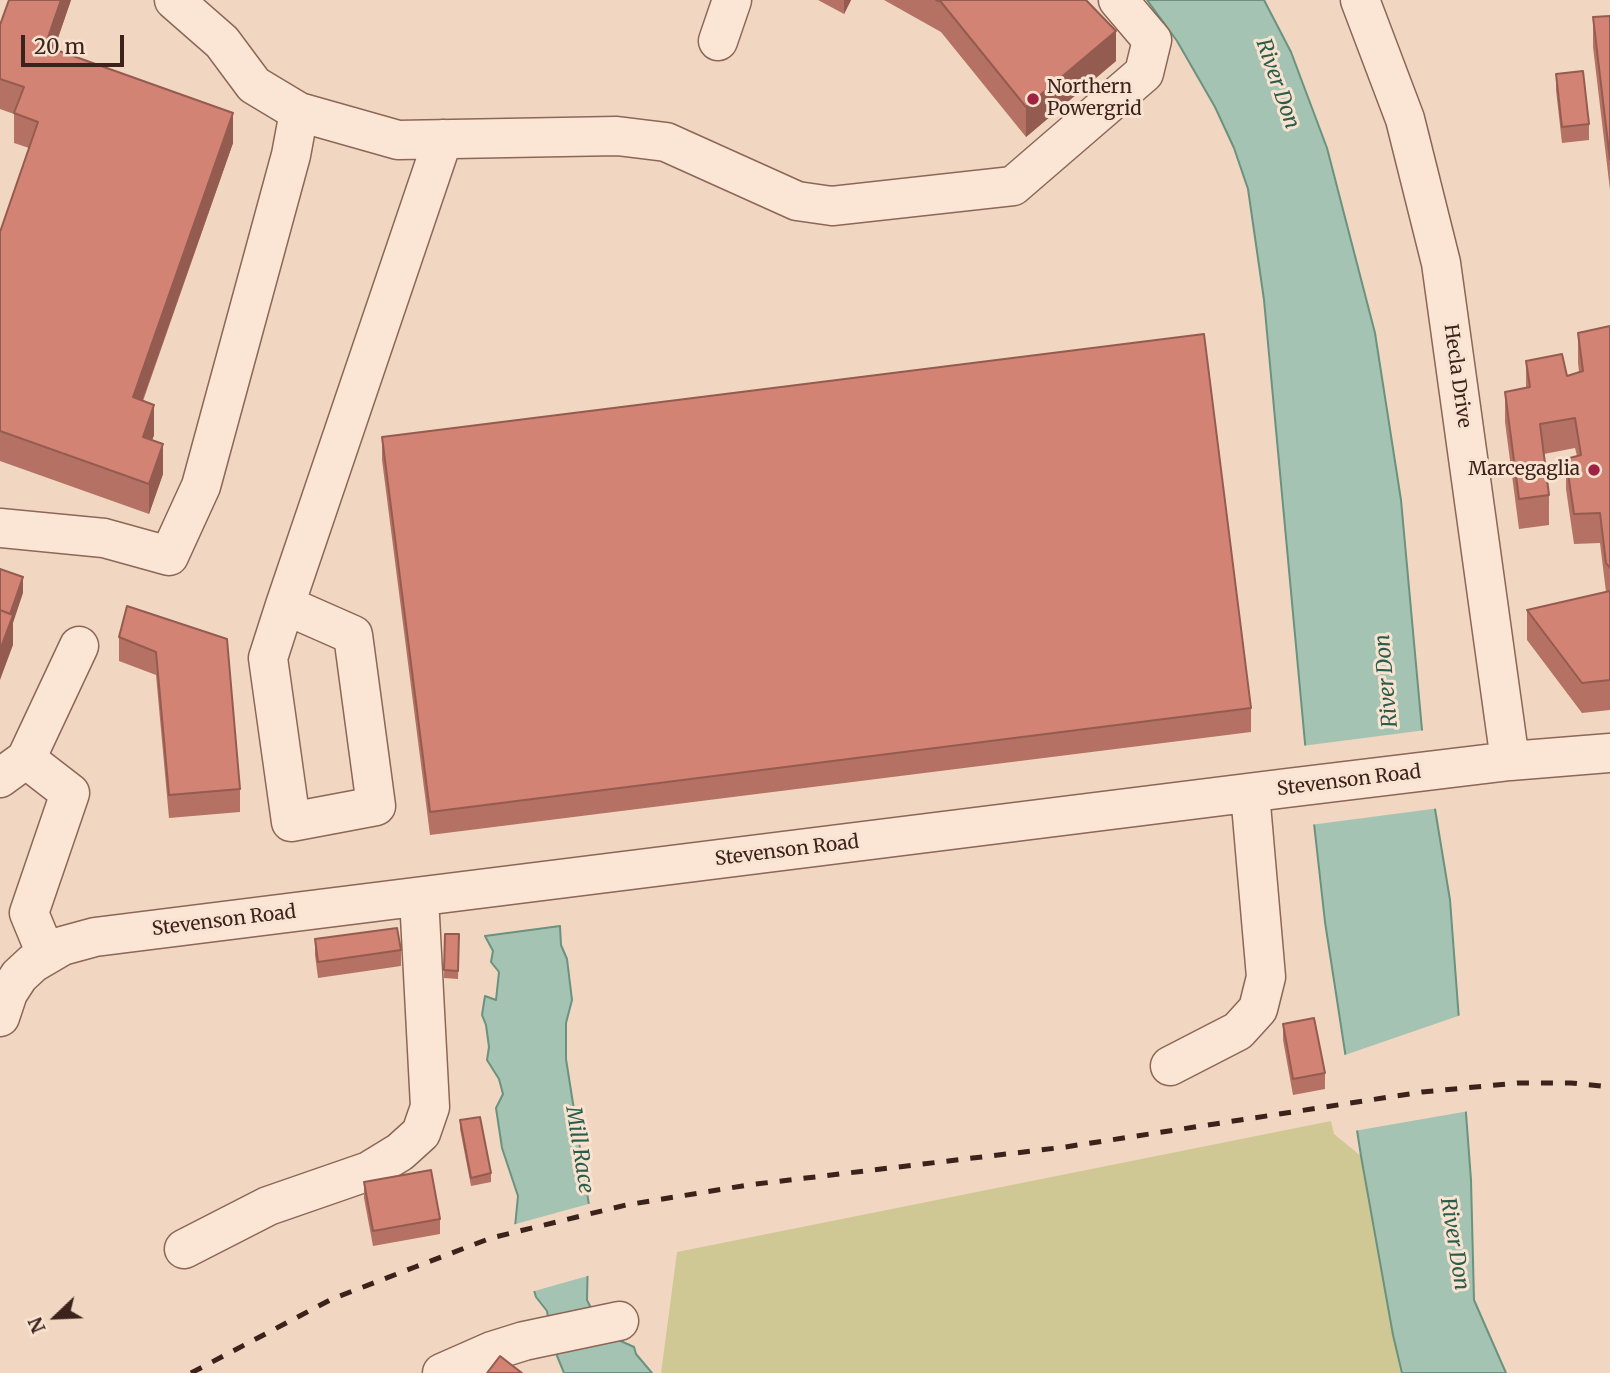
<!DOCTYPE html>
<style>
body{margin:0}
#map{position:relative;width:1610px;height:1373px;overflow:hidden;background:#f1d7c1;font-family:Merriweather,serif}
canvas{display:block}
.north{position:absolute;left:21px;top:1282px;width:70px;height:70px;-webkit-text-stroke:5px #f8e3d1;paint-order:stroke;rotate:247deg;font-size:19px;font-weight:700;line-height:28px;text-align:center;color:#3b231c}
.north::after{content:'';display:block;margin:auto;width:24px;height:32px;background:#3b231c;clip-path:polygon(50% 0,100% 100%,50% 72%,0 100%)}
.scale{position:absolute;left:21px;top:35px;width:103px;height:32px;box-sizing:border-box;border:4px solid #3b231c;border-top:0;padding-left:9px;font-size:21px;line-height:24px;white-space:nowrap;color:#3b231c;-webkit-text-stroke:5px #f8e3d1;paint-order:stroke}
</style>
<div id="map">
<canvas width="1610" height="1373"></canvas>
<div class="north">N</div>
<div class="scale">20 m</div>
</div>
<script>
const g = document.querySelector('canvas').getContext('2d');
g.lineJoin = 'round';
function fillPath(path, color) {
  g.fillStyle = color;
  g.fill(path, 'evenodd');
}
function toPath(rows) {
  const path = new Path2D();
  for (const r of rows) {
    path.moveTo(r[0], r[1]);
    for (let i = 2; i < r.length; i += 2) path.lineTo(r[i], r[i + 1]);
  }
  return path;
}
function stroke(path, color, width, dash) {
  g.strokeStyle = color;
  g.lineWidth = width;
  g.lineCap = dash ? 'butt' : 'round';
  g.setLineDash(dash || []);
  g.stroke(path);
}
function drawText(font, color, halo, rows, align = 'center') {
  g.font = font + ' Merriweather,serif';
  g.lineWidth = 6;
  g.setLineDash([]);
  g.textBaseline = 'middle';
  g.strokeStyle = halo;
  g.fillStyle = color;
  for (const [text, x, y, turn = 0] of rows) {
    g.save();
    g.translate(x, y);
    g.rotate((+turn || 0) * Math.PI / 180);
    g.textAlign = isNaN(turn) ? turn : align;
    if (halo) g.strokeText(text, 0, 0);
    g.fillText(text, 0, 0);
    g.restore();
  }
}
const green = toPath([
 [1331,1121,1334,1134,1361,1156,1393,1335,1402,1373,661,1373,677,1252]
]);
const water = toPath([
 [1147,0,1264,0,1291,52,1327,148,1375,333,1401,500,1422,730,1450,900,1471,1180,1474,1300,1506,1373,1402,1373,1393,1335,1361,1156,1325,922,1305,743,1264,300,1248,189,1234,148,1215,107,1177,41,1147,0],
 [560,926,561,945,567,959,572,1000,566,1023,566,1059,589,1205,587,1300,590,1306,597,1312,612,1337,634,1347,636,1354,652,1373,564,1373,553,1346,547,1311,536,1297,515,1227,518,1196,502,1148,496,1108,503,1094,499,1079,487,1060,489,1047,486,1025,482,1015,485,996,496,1000,499,972,491,962,493,951,485,936,560,926]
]);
const pier = toPath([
 [1426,730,1440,808,1310,825,1302,746],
 [1461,1015,1469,1111,1354,1131,1342,1056],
 [592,1203,591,1275,531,1292,512,1225]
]);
const minor = toPath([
 [174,0,222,42,254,85,299,112,398,140,617,136,666,142,797,201,832,206,1013,186,1144,73,1152,40,1118,0],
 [1360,0,1405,119,1441,263,1510,761],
 [718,41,732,0],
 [0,528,104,538,169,556,201,486,291,155,299,112],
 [285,605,353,635,376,806,291,822,268,658,285,605,443,139],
 [26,759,70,793,29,913,46,954],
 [0,778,26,759,79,646],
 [0,1017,8,993,19,976,33,963,62,946,95,937,1287,788,1510,761,1610,753],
 [1170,1066,1238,1031,1258,1009,1266,977,1250,793],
 [184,1249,268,1206,369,1171,400,1152,421,1133,430,1107,419,897],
 [442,1373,492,1351,524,1341,619,1321]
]);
const rail = toPath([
 [191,1373,332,1299,415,1267,491,1238,626,1205,748,1185,1065,1147,1422,1092,1517,1083,1571,1083,1610,1087]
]);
const wall = toPath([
 [9,0,71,0,54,49,233,143,143,401,154,435,152,440,163,474,149,514,0,461,0,232,29,148,14,143,14,114,0,109,0,25],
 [818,0,851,0,844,14],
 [884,0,1086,0,1116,61,1026,137,941,32],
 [1610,16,1610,190,1593,47,1593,17],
 [1556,74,1589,124,1589,140,1562,143,1556,90],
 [1610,326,1610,710,1582,713,1527,640,1527,610,1606,592,1600,543,1574,544,1566,489,1566,459,1577,456,1575,448,1544,454,1549,495,1549,525,1519,529,1505,422,1505,392,1526,387,1526,361,1567,376,1579,372,1578,363,1578,333],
 [382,437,1251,708,1251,732,430,835,382,460],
 [119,637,227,639,240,789,240,812,169,818,156,675,119,661],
 [445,934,459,934,458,979,444,978],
 [315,939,401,950,401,966,318,978,315,955],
 [1283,1024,1325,1073,1325,1089,1293,1095,1283,1040],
 [460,1120,491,1173,491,1182,471,1186,460,1129],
 [364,1182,440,1219,440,1234,373,1246,364,1198]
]);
const shadedWall = toPath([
 [61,0,71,0,45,76,45,46],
 [844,0,851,0,844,14],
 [1116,31,1116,61,1026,137,1026,107],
 [233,113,233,143,133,427,133,397],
 [154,405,154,435,143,467,143,437],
 [163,444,163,474,149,514,149,484],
 [23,577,23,593,13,623,13,645,0,680,0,650,9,618]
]);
const building = toPath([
 [9,0,61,0,45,46,233,113,133,397,154,405,143,437,163,444,149,484,0,431,0,232,38,122,14,113,24,87,0,79,0,25,9,0],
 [936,0,1086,0,1116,31,1026,107,941,2,936,0],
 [1610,16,1610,160,1593,17,1610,16],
 [1583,71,1589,124,1562,127,1556,74,1583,71],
 [1610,326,1610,568,1606,563,1600,513,1574,514,1566,459,1581,455,1575,418,1540,424,1549,495,1519,499,1505,392,1530,387,1526,361,1562,354,1567,376,1583,371,1578,333,1610,326],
 [1204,334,1251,708,430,812,382,437,1204,334],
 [0,569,23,577,10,614,0,610,0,569],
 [1610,591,1610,680,1582,683,1527,610,1610,591],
 [127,606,227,639,240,789,169,795,156,652,119,637,127,606],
 [0,610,13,615,0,650,0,610],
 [397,928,401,950,318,962,315,939,397,928],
 [445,934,459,934,458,971,444,970,445,934],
 [1314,1018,1325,1073,1293,1079,1283,1024,1314,1018],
 [480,1117,491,1173,471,1178,460,1120,480,1117],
 [431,1170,440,1219,373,1231,364,1182,431,1170],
 [500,1356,522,1373,487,1373,500,1356]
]);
const markers = [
 [1033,99,7,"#a02242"],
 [1594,470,7,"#a02242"]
];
const poiNames = [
 ["Northern",1047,88],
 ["Powergrid",1047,110],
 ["Marcegaglia",1580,470,"right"]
];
const streetNames = [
 ["Hecla Drive",1457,376,82],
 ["Stevenson Road",1349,781,-7],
 ["Stevenson Road",787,851,-7],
 ["Stevenson Road",224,921,-7]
];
const waterNames = [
 ["River Don",1277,84,71],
 ["River Don",1387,681,-95],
 ["Mill Race",579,1150,81],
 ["River Don",1454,1244,81]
];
fillPath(green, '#d0c894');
fillPath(water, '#a4c3b2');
stroke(water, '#6a927e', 2);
fillPath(pier, '#f1d7c1');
stroke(minor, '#8c6657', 41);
stroke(minor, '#fbe6d5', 38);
stroke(rail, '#3b231c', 5, [12, 12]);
fillPath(wall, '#b57163');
fillPath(shadedWall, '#945c50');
fillPath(building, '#d38373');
stroke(building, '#945c50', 2);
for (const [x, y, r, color] of markers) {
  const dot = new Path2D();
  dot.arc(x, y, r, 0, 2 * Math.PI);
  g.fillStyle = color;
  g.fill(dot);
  stroke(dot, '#f8e3d1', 2.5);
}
drawText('19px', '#3b231c', '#f8e3d1', poiNames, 'left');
drawText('19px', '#3b231c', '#f8e3d1', streetNames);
drawText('italic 21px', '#2a5c4c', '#f8e3d1', waterNames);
</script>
